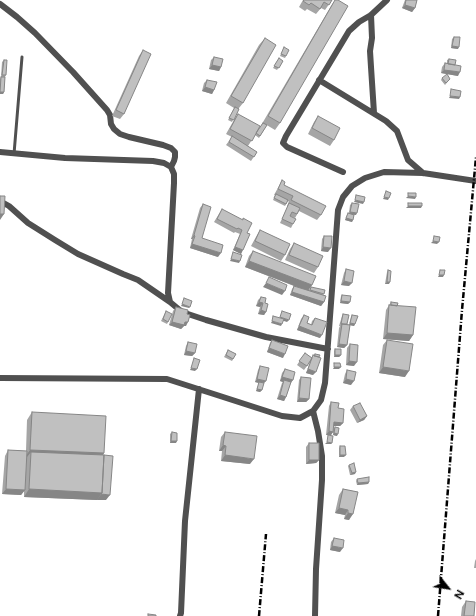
<!DOCTYPE html>
<style>
body{margin:0}
#map{position:relative;width:476px;height:616px;overflow:hidden;background:#fff;font-family:Figtree,sans-serif}
canvas{display:block}
.north{position:absolute;left:428px;top:568px;width:40px;height:40px;-webkit-text-stroke:3px #fff;paint-order:stroke;rotate:120deg;font-size:11px;font-weight:700;line-height:16px;text-align:center;color:#000}
.north::after{content:'';display:block;margin:auto;width:14px;height:18px;background:#000;clip-path:polygon(50% 0,100% 100%,50% 72%,0 100%)}
</style>
<div id="map">
<canvas width="476" height="616"></canvas>
<div class="north">N</div>
</div>
<script>
const g = document.querySelector('canvas').getContext('2d');
g.lineJoin = 'round';
function toPath(rows) {
  const path = new Path2D();
  for (const r of rows) {
    path.moveTo(r[0], r[1]);
    for (let i = 2; i < r.length; i += 2) path.lineTo(r[i], r[i + 1]);
  }
  return path;
}
function stroke(path, color, width, dash) {
  g.strokeStyle = color;
  g.lineWidth = width;
  g.lineCap = dash ? 'butt' : 'round';
  g.setLineDash(dash || []);
  g.stroke(path);
}
function fillPath(path, color) {
  g.fillStyle = color;
  g.fill(path, 'evenodd');
}
const lane = toPath([
 [14,154,22,57]
]);
const street = toPath([
 [0,4,17,17,35,33,73,72,107,110,110,115,111,124,114,129,120,134,129,137,163,145,171,148,175,152,175,157,174,161,171,167],
 [371,15,372,38,370,51,371,67,374,113],
 [319,80,386,121,397,131,408,160,423,173],
 [0,152,65,158,153,161,164,163,171,167,174,174,174,183,168,293,170,302,182,312,206,320,266,337,328,349],
 [343,172,287,147,283,143,286,136,349,31,359,22,371,15,387,0],
 [0,201,9,206,28,223,55,240,78,254,123,274,138,280,170,302],
 [0,378,167,379,220,396,282,416,300,418,313,411,321,400,325,383,338,210,343,197,352,186,365,178,384,172,423,173,476,181],
 [313,411,318,431,322,456,322,480,316,569,315,616],
 [180,616,181,613,185,521,199,389]
]);
const rail = toPath([
 [259,616,266,534],
 [438,616,462,310,476,157]
]);
const wall = toPath([
 [303,0,332,0,325,10,321,8,316,14,307,9,305,11,299,7],
 [335,0,280,123,275,130,265,124,267,125,259,138,255,135,248,146,257,152,251,161,226,145,232,137,226,134,234,120,238,114,256,134,331,6],
 [405,0,417,0,415,8,412,12,402,8],
 [454,37,458,49,451,48,452,39],
 [265,38,243,103,239,108,232,122,228,120,234,108,226,103,259,45],
 [284,47,286,56,285,58,280,56],
 [143,50,124,114,120,119,112,116,139,56],
 [214,57,221,67,219,71,209,69,211,60],
 [279,58,283,61,277,70,273,68],
 [449,59,455,65,458,76,441,73,442,67,445,63,447,63,447,60],
 [4,60,6,75,5,77,4,92,3,94,0,94,0,79,1,77,2,62],
 [442,78,450,79,445,85,441,80],
 [207,80,214,90,212,94,202,91,204,83],
 [318,116,334,140,330,146,308,134,314,122],
 [282,180,284,185,321,215,317,220,299,211,295,218,290,216,293,224,291,228,280,223,288,206,287,206,289,202,288,201,285,206,273,200,275,195,274,195,279,186],
 [352,203,356,215,354,215,352,222,345,220,347,215,348,213,349,213,350,205],
 [203,204,202,238,218,257,190,248,192,239,191,239,200,208],
 [222,209,247,233,241,254,233,250,240,234,235,232,234,233,214,222],
 [260,230,285,255,281,261,251,246,257,235],
 [324,236,328,252,321,251,322,239],
 [294,243,318,267,314,273,285,260,290,249],
 [253,251,312,285,308,290,309,290,311,287,324,295,324,302,321,306,290,295,292,289,294,286,245,267,249,256],
 [346,269,349,286,341,285,344,273],
 [388,270,389,284,385,284,387,272],
 [342,295,350,302,348,304,340,303,341,296],
 [261,297,266,312,264,315,258,314,260,307,256,306,258,300],
 [391,302,397,306,413,335,409,341,383,339,386,310],
 [176,307,187,314,186,326,184,326,181,329,169,325,173,311],
 [166,311,168,322,167,324,161,321],
 [343,314,347,324,349,325,351,317,352,315,355,324,354,326,350,325,347,345,344,348,337,347,339,328,340,326,339,326,342,316],
 [304,315,307,323,311,325,312,321,315,318,320,338,297,330,301,319],
 [272,340,283,358,267,352,270,343],
 [387,340,405,377,379,373,383,345],
 [188,342,195,353,192,356,184,355,186,346],
 [350,344,354,366,346,365,347,348],
 [335,349,341,355,339,357,334,357,334,351],
 [228,350,236,354,232,361,224,357],
 [305,353,312,358,315,354,313,375,306,373,310,362,304,370,297,365],
 [260,366,266,381,263,384,262,390,260,392,256,391,259,383,255,382,258,370],
 [285,369,293,380,291,382,286,397,284,401,277,399,282,383,283,382,280,381,282,373],
 [347,370,351,385,343,383,345,374],
 [301,377,309,399,306,402,297,402,299,380],
 [331,402,338,408,343,423,340,426,334,426,333,429,335,427,337,436,333,435,333,432,331,435,326,435,329,406],
 [353,406,367,416,364,420,357,423,350,410],
 [32,412,104,453,102,455,106,500,97,499,97,500,24,497,24,491,21,495,2,494,5,456,8,450,26,451,27,420],
 [172,432,176,443,170,443,170,434],
 [225,432,250,464,221,461,222,451,219,451,221,437],
 [309,443,319,460,316,463,306,464,306,447],
 [340,446,344,457,339,457,339,448],
 [349,465,355,474,350,475,348,466],
 [357,479,369,482,368,484,357,485,356,481],
 [343,489,358,492,349,520,344,519,345,515,335,513,339,495],
 [334,538,340,552,330,550,331,542],
 [476,559,476,568,474,568,475,561],
 [466,601,474,616,461,616,462,607]
]);
const shadedWall = toPath([
 [405,5,415,8,412,12,402,8],
 [452,46,459,47,458,49,451,48],
 [212,65,221,67,219,71,209,69],
 [444,70,460,72,458,76,441,73],
 [205,87,214,90,212,94,202,91],
 [0,92,4,92,3,94,0,94],
 [450,96,460,97,459,99,449,98],
 [408,196,416,197,415,199,406,198],
 [384,197,389,198,388,200,383,199],
 [355,200,364,202,363,204,354,202],
 [408,206,422,206,421,208,406,208],
 [350,212,357,213,356,215,349,214],
 [0,214,4,214,0,220],
 [346,218,353,220,352,222,345,220],
 [194,235,195,236,192,239,191,239],
 [433,241,439,242,437,244,431,243],
 [192,244,221,253,218,257,190,248],
 [235,247,243,250,241,254,233,250],
 [323,247,331,248,328,252,321,251],
 [231,259,240,261,239,263,230,261],
 [249,261,312,285,308,291,245,267],
 [439,275,444,275,443,277,438,277],
 [344,281,352,283,349,286,341,285],
 [387,282,390,282,389,284,385,284],
 [266,283,285,291,282,295,263,287],
 [292,292,324,302,321,306,290,295],
 [341,301,350,302,348,304,340,303],
 [259,302,263,303,260,307,256,306],
 [182,304,190,307,189,308,181,306],
 [261,310,266,312,264,315,258,314],
 [280,317,289,320,287,322,278,319],
 [272,321,282,324,281,326,271,323],
 [172,322,188,322,186,326,184,326,181,329,169,325],
 [350,323,355,324,354,326,349,325],
 [299,326,322,335,320,338,297,330],
 [387,333,413,335,409,341,383,339],
 [339,344,347,345,344,348,337,347],
 [269,348,285,354,283,358,267,352],
 [186,351,195,353,192,356,184,355],
 [335,355,341,355,339,357,334,357],
 [349,361,357,362,354,366,346,365],
 [334,367,341,367,339,369,333,369],
 [383,367,409,371,405,377,379,373],
 [191,368,197,369,195,371,190,370],
 [308,369,316,372,313,375,306,373],
 [282,377,293,380,290,384,284,380,283,382,280,381],
 [257,379,266,381,263,384,259,382,259,383,255,382],
 [346,379,354,381,351,385,343,383],
 [257,389,262,390,260,392,256,391],
 [280,395,286,397,284,401,277,399],
 [299,398,309,399,306,402,297,402],
 [367,416,364,420,357,423,360,420],
 [334,422,343,423,340,426,331,426],
 [329,431,333,432,331,435,326,435],
 [334,433,338,434,337,436,333,435],
 [171,441,177,441,176,443,170,443],
 [327,442,332,443,331,444,325,444],
 [223,445,226,446,222,451,219,451],
 [30,450,104,453,99,461,31,452,27,457,25,457],
 [225,455,254,459,250,464,221,461],
 [340,455,346,455,344,457,339,457],
 [309,460,319,460,316,463,306,464],
 [356,472,355,474,350,475,352,473],
 [369,482,368,484,357,485,358,483],
 [6,489,25,490,21,495,2,494],
 [29,489,102,493,97,500,24,497],
 [101,494,110,495,106,500,97,500],
 [339,508,348,510,345,515,335,513],
 [348,513,353,514,349,520,344,519],
 [332,546,343,548,340,552,330,550]
]);
const building = toPath([
 [304,0,332,0,329,5,324,2,320,9,311,3,309,5,303,1,304,0],
 [335,0,338,0,348,6,280,123,268,116,335,0],
 [406,0,417,0,415,8,405,5,406,0],
 [454,37,460,37,459,47,452,46,454,37],
 [265,38,276,45,243,103,231,96,265,38],
 [284,47,289,50,286,56,281,54,284,47],
 [143,50,151,54,124,114,116,110,143,50],
 [214,57,223,59,221,67,212,65,214,57],
 [279,58,283,61,279,68,274,66,279,58],
 [449,59,456,60,455,65,448,64,449,59],
 [4,60,7,60,6,75,2,75,4,60],
 [445,63,461,66,460,72,444,70,445,63],
 [447,74,450,79,446,83,442,78,447,74],
 [1,77,5,77,4,92,0,92,1,77],
 [207,80,217,82,214,90,205,87,207,80],
 [451,89,461,91,460,97,450,96,451,89],
 [235,107,239,109,234,120,229,118,235,107],
 [238,114,260,126,252,141,230,129,238,114],
 [318,116,340,128,334,140,312,128,318,116],
 [263,123,267,125,260,136,256,133,263,123],
 [232,136,257,152,254,157,229,142,232,136],
 [282,180,285,182,284,185,326,206,321,215,291,200,293,196,278,189,282,180],
 [386,191,391,193,389,198,384,197,386,191],
 [408,193,416,193,416,197,408,196,408,193],
 [276,194,288,200,286,204,274,198,276,194],
 [356,195,365,197,364,202,355,200,356,195],
 [0,196,5,196,4,214,0,214,0,196],
 [289,203,300,208,297,214,292,212,290,216,296,219,293,224,282,219,289,203],
 [352,203,359,204,357,213,350,212,352,203],
 [408,203,422,203,422,206,408,206,408,203],
 [203,204,211,207,202,238,223,245,221,253,192,244,195,236,194,235,203,204],
 [222,209,243,220,243,218,252,223,247,233,250,234,243,250,235,247,242,230,238,228,237,229,217,219,222,209],
 [348,213,354,215,353,220,346,218,348,213],
 [260,230,290,244,285,255,255,241,260,230],
 [324,236,332,236,331,248,323,247,324,236],
 [434,236,440,237,439,242,433,241,434,236],
 [294,243,323,256,318,267,289,255,294,243],
 [253,251,316,276,312,285,249,261,253,251],
 [233,252,242,255,240,261,231,259,233,252],
 [346,269,354,271,352,283,344,281,346,269],
 [388,270,391,271,390,282,387,282,388,270],
 [440,270,445,270,444,275,439,275,440,270],
 [269,277,287,285,285,291,266,283,269,277],
 [294,286,326,296,324,302,292,292,294,286],
 [311,287,325,290,324,294,310,290,311,287],
 [342,295,351,296,350,302,341,301,342,295],
 [261,297,266,298,265,303,268,304,266,312,261,310,263,303,259,302,261,297],
 [184,298,192,301,190,307,182,304,184,298],
 [391,302,398,303,397,306,391,305,391,302],
 [389,305,416,307,413,335,387,333,389,305],
 [176,307,188,310,187,314,190,315,188,322,185,322,184,325,172,322,176,307],
 [166,311,172,314,168,322,163,319,166,311],
 [282,311,291,314,289,320,280,317,282,311],
 [343,314,349,315,347,324,341,324,343,314],
 [304,315,309,317,307,323,312,325,315,318,327,322,322,335,299,326,304,315],
 [352,315,358,316,355,324,350,323,352,315],
 [273,316,284,319,282,324,272,321,273,316],
 [342,324,350,325,347,345,339,344,342,324],
 [272,340,288,346,285,354,269,348,272,340],
 [387,340,413,344,409,371,383,367,387,340],
 [188,342,197,344,195,353,186,351,188,342],
 [350,344,358,345,357,362,349,361,350,344],
 [335,349,341,349,341,355,335,355,335,349],
 [228,350,236,354,233,359,226,355,228,350],
 [305,353,312,358,307,366,299,361,305,353],
 [315,354,320,355,319,357,314,356,315,354],
 [313,355,321,358,316,372,308,369,313,355],
 [194,358,200,360,197,369,191,368,194,358],
 [334,363,340,363,341,367,334,367,334,363],
 [260,366,269,368,266,381,257,379,260,366],
 [285,369,295,372,293,380,282,377,285,369],
 [347,370,356,372,354,381,346,379,347,370],
 [301,377,311,378,309,399,299,398,301,377],
 [284,380,291,382,286,397,280,395,284,380],
 [259,382,264,383,262,390,257,389,259,382],
 [331,402,339,403,338,408,344,409,343,423,334,422,333,432,329,431,331,402],
 [360,403,367,416,360,420,353,406,360,403],
 [32,412,106,416,104,453,30,450,32,412],
 [335,427,339,428,338,434,334,433,335,427],
 [172,432,177,433,177,441,171,441,172,432],
 [225,432,257,436,254,459,225,455,226,446,223,445,225,432],
 [328,435,333,436,332,443,327,442,328,435],
 [309,443,319,443,319,460,309,460,309,443],
 [340,446,345,446,346,455,340,455,340,446],
 [8,450,27,451,25,490,6,489,8,450],
 [31,452,104,455,102,493,29,489,31,452],
 [104,455,113,456,110,495,101,494,102,493,104,455],
 [354,463,356,472,352,473,349,465,354,463],
 [369,477,369,482,358,483,357,479,369,477],
 [343,489,358,492,353,514,348,513,348,510,339,508,343,489],
 [334,538,344,540,343,548,332,546,334,538],
 [466,601,475,602,474,616,464,616,466,601],
 [148,614,156,615,156,616,148,616,148,614]
]);
stroke(lane, '#505050', 3);
stroke(street, '#505050', 6);
stroke(rail, '#000', 2.5, [6, 2, 1, 2]);
fillPath(wall, '#a5a5a5');
fillPath(shadedWall, '#868686');
fillPath(building, '#c0c0c0');
stroke(building, '#868686', 1);
</script>
